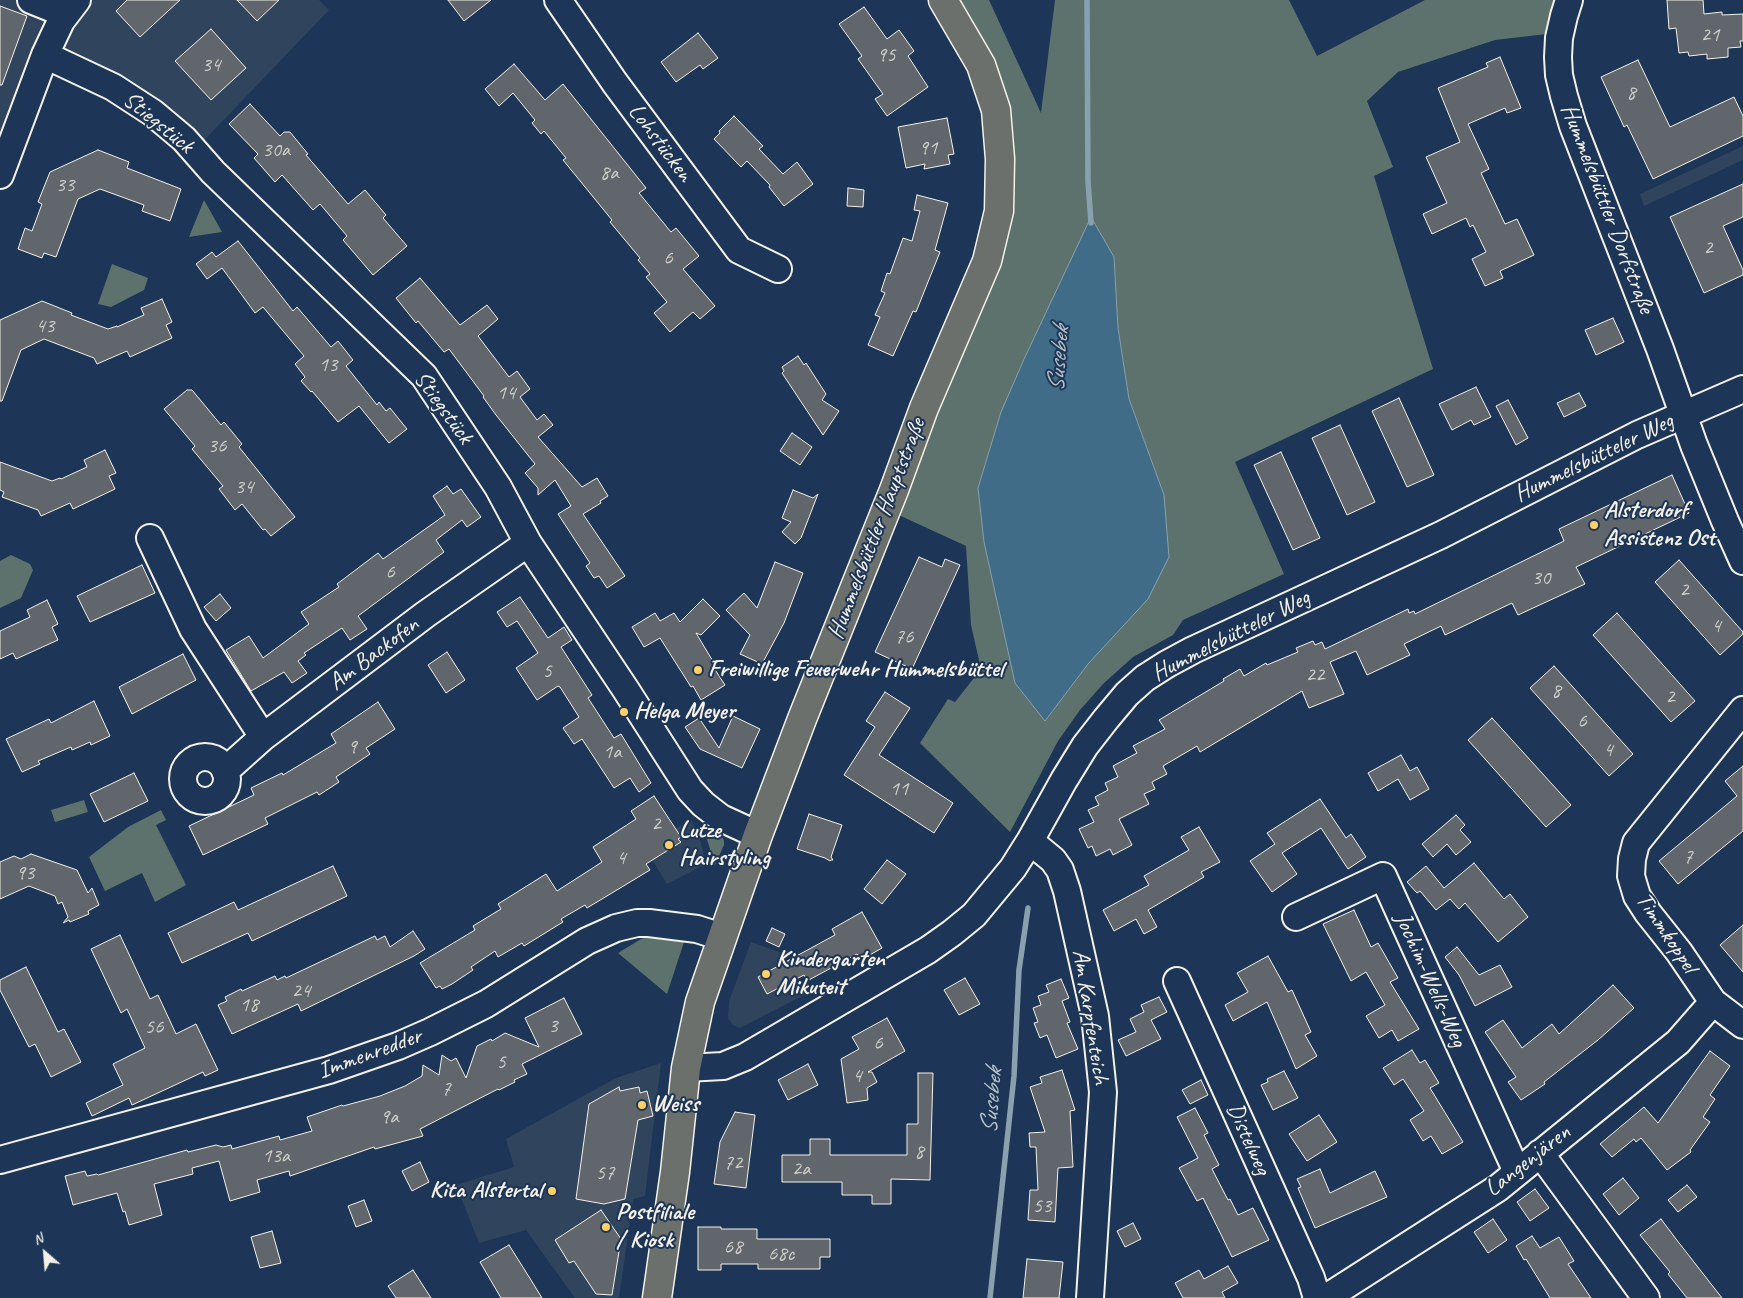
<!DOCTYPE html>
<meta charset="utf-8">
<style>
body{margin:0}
#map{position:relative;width:1743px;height:1298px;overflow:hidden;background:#1d3557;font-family:Caveat,sans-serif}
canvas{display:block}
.north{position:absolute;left:20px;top:1228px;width:50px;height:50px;-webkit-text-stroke:4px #1d3557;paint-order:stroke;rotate:333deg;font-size:14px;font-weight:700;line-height:20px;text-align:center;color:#f4f1e8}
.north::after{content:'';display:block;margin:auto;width:18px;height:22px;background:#f4f1e8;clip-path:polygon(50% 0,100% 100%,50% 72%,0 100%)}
</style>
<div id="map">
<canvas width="1743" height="1298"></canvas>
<div class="north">N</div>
</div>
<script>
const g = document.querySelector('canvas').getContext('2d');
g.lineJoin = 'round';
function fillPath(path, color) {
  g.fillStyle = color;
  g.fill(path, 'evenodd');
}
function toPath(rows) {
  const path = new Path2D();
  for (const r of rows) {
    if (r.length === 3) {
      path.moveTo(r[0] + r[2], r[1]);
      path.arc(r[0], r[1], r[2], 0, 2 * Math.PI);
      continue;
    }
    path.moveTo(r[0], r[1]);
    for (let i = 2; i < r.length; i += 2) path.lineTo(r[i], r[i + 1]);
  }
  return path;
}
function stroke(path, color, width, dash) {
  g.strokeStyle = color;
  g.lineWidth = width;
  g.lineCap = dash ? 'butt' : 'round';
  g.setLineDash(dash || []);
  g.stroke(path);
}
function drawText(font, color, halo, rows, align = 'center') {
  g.font = font + ' Caveat,sans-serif';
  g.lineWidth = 4;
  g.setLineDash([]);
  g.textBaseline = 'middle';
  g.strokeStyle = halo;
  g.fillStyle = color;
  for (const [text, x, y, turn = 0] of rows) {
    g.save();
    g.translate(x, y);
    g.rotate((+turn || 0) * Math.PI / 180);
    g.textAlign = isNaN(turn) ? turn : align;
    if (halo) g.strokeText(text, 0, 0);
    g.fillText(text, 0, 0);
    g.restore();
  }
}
const built = toPath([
 [0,0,319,0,329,10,192,153,46,57,0,175],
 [1743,146,1743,160,1644,206,1640,194],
 [691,819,700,839,706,864,667,884,645,848],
 [751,942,782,953,806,994,740,1028,733,1025,728,1018,729,1001],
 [661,1063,645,1196,633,1199,619,1298,575,1298,526,1230,479,1243,456,1185,514,1167,506,1139,616,1078]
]);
const green = toPath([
 [942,0,989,0,1041,113,1055,0,1289,0,1317,56,1425,0,1564,0,1555,33,1495,40,1398,72,1367,101,1393,167,1374,176,1433,369,1235,462,1284,574,1183,620,1173,635,1133,657,1103,684,1080,710,1058,741,1010,832,920,743,948,699,955,702,981,669,971,625,966,546,890,511,1002,210,1000,108],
 [1091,218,1114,257,1118,328,1129,399,1164,495,1088,664,1045,721,1015,683,984,542,978,488,1001,412,1025,357],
 [204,200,222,232,189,237],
 [112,264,148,278,144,290,111,307,98,304],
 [11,555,30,564,33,570,21,598,0,608,0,561],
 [84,800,88,812,55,822,51,810],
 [161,810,166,820,156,825,186,885,155,902,142,873,105,891,89,857,128,827],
 [711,828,722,836,724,841,724,845,715,865,712,864,710,849,705,833],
 [651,936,667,938,684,942,667,994,618,953,641,939]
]);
const water = toPath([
 [1091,217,1114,257,1118,328,1129,399,1164,495,1169,557,1148,599,1088,664,1045,721,1015,683,984,542,978,488,1001,412,1025,357,1091,217]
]);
const stream = toPath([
 [1087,0,1088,181,1091,223],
 [990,1298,1014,1076,1019,970,1028,908]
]);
const building = toPath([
 [127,0,180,0,140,37,116,11,127,0],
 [237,0,279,0,257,21,237,0],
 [448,0,491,0,464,21,448,0],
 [1667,0,1703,0,1704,14,1722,12,1722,15,1743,14,1743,41,1740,41,1741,47,1728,48,1728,57,1707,59,1707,54,1689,56,1688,52,1679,53,1676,28,1669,29,1667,0],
 [0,6,27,16,2,85,0,85,0,6],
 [864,7,887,39,899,30,914,51,908,56,928,87,887,116,875,99,883,94,858,59,862,56,839,24,864,7],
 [211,29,246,68,211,100,175,61,211,29],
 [698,33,718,58,703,69,700,65,676,82,661,62,698,33],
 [1500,57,1521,108,1507,113,1505,108,1468,124,1489,169,1481,173,1505,224,1517,219,1534,255,1500,271,1503,278,1485,286,1472,259,1486,252,1473,225,1470,227,1466,218,1432,234,1423,214,1447,203,1426,157,1460,142,1438,88,1488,67,1486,63,1500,57],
 [1638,60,1670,127,1734,97,1743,116,1743,136,1653,179,1627,125,1624,127,1601,77,1638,60],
 [514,64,545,100,563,84,646,188,639,193,671,232,676,228,699,256,683,269,715,306,700,319,693,312,670,332,654,313,667,302,646,277,650,274,638,260,640,258,610,222,612,220,563,160,566,158,544,131,541,134,532,123,535,120,513,93,499,106,485,89,514,64],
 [250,104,280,136,284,132,290,132,308,154,306,155,348,204,365,190,386,215,383,218,407,246,373,275,343,240,347,236,320,204,313,210,282,175,275,182,254,158,258,154,229,124,250,104],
 [734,116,763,146,759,149,783,174,797,162,813,184,784,206,769,187,770,185,747,161,741,167,714,139,720,133,719,131,734,116],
 [947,118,954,154,948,155,950,164,924,169,925,164,906,168,898,127,947,118],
 [98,150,129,162,127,168,181,189,170,221,142,211,144,205,100,189,78,199,56,257,44,253,42,258,18,249,25,228,32,231,42,204,38,202,50,172,98,150],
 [1743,184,1743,217,1723,226,1743,270,1743,275,1704,293,1670,217,1743,184],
 [848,188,864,190,863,207,847,206,848,188],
 [917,195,948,203,935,250,940,252,916,312,913,311,893,356,868,345,880,317,875,315,885,293,881,291,887,273,890,274,903,238,912,241,920,211,914,210,917,195],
 [238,241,293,311,297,307,331,347,338,341,353,360,346,366,377,405,379,402,386,411,390,408,407,429,389,443,359,406,338,422,312,391,311,392,301,381,305,377,295,364,304,356,263,307,255,313,222,268,207,279,196,264,212,252,216,257,238,241],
 [420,278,460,325,487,305,498,319,478,336,509,377,517,371,530,389,520,397,537,420,544,414,553,425,538,437,582,487,597,478,608,496,600,501,601,503,583,514,625,576,607,588,599,576,594,578,586,566,590,563,558,514,571,506,555,480,538,495,538,488,525,473,535,464,496,415,483,397,484,396,449,349,444,352,418,321,416,323,396,298,420,278],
 [162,299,172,322,166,325,172,338,130,357,127,351,97,364,94,358,44,339,21,350,2,401,0,401,0,320,42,301,72,313,71,315,108,329,117,326,117,327,144,315,141,308,162,299],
 [1613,318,1624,342,1596,355,1585,330,1613,318],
 [798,356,804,365,806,363,826,394,822,400,839,411,823,435,782,373,784,371,782,367,798,356],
 [1476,387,1491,417,1474,425,1471,420,1452,430,1439,404,1476,387],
 [187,390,192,390,221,425,224,422,242,444,239,447,295,517,271,536,265,529,263,530,242,504,235,510,219,489,223,486,192,449,195,446,164,409,187,390],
 [1579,393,1586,406,1564,417,1557,403,1579,393],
 [1399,398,1434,475,1407,487,1372,411,1399,398],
 [1508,400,1528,438,1516,445,1496,406,1508,400],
 [1340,425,1375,502,1347,515,1312,438,1340,425],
 [792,433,812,447,800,465,780,451,792,433],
 [105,450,116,473,109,476,115,489,73,509,70,503,41,516,38,510,2,497,4,492,0,490,0,462,52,481,60,478,61,479,87,467,84,460,105,450],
 [1281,452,1320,538,1293,550,1254,465,1281,452],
 [1672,475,1689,513,1576,567,1585,584,1518,615,1512,603,1445,635,1441,626,1404,644,1410,655,1367,675,1356,651,1330,662,1344,694,1309,708,1302,691,1200,752,1197,746,1163,766,1167,774,1152,782,1155,789,1144,794,1149,804,1119,819,1132,845,1113,855,1110,849,1096,856,1092,846,1088,848,1079,829,1094,822,1088,810,1099,805,1095,797,1108,790,1105,783,1118,777,1113,766,1137,753,1133,746,1165,729,1159,720,1224,681,1223,679,1240,669,1244,676,1266,663,1267,665,1298,652,1296,648,1313,641,1315,645,1322,642,1325,649,1408,609,1409,613,1414,611,1415,614,1564,541,1559,529,1672,475],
 [447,486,453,494,461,489,481,517,467,527,462,520,436,540,444,552,358,616,367,629,350,640,342,628,304,653,306,655,298,661,307,673,292,683,284,672,251,691,226,650,249,636,263,658,309,624,301,612,339,587,337,584,378,553,383,559,445,515,433,496,447,486],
 [793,490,813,498,818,494,801,538,795,544,782,532,791,522,782,518,793,490],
 [919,557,942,567,945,559,960,565,912,669,875,652,919,557],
 [1679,560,1743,632,1743,634,1720,655,1655,582,1679,560],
 [775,562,803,573,784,623,762,664,740,654,750,635,726,610,744,593,757,608,775,562],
 [142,565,155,593,90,622,77,596,142,565],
 [220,594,231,608,216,621,204,607,220,594],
 [520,597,548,638,564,627,572,640,561,647,592,695,588,698,614,738,621,734,651,783,639,792,630,778,614,788,582,739,574,744,563,728,579,717,560,687,558,686,537,700,516,668,538,653,517,621,507,627,497,612,520,597],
 [703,599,720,616,701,635,696,633,714,663,712,665,725,685,701,700,693,686,691,687,660,638,644,647,632,627,655,613,660,621,674,613,680,622,703,599],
 [47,600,58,624,52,627,58,640,16,659,13,653,0,659,0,631,30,617,27,610,47,600],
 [1617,613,1695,701,1671,722,1593,635,1617,613],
 [447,652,465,680,446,693,428,665,447,652],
 [183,654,196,680,132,714,119,687,183,654],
 [1554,666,1633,754,1609,776,1530,688,1554,666],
 [885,692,910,708,879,755,953,803,934,833,844,775,875,727,866,721,885,692],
 [94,701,110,736,91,745,90,742,72,750,71,747,38,761,40,764,22,772,6,739,49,719,51,723,94,701],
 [378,702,395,729,366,748,370,754,336,777,339,782,319,795,317,792,265,818,268,824,203,855,189,826,254,795,251,788,282,773,283,775,336,743,331,734,378,702],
 [733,716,760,729,742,768,700,749,685,727,699,718,719,748,733,716],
 [1492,718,1571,805,1546,827,1468,740,1492,718],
 [1401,755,1410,771,1417,767,1429,789,1410,800,1398,779,1378,791,1368,773,1401,755],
 [1743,766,1743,831,1678,884,1659,861,1737,796,1725,781,1743,766],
 [134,773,148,801,104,822,90,794,134,773],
 [654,796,681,837,678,839,681,842,646,864,650,870,587,908,585,905,561,919,563,922,524,946,522,943,498,957,495,951,471,967,473,970,452,984,442,989,440,986,436,988,420,963,475,930,473,926,501,909,498,904,546,874,557,891,602,862,593,847,636,819,631,811,654,796],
 [1320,799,1346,838,1351,834,1366,857,1348,869,1321,828,1282,853,1297,874,1272,892,1250,861,1275,844,1267,833,1320,799],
 [809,814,842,825,831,857,833,860,831,860,830,861,825,858,797,849,809,814],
 [1456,815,1465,825,1460,830,1471,842,1456,855,1447,844,1433,857,1422,844,1456,815],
 [1199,827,1220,862,1201,872,1204,877,1148,910,1157,927,1144,934,1136,919,1114,931,1103,910,1149,885,1144,876,1189,850,1181,837,1199,827],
 [31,854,77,870,88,893,92,888,99,905,88,911,89,914,70,922,69,920,63,923,68,917,62,902,58,904,55,896,29,886,0,899,0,862,14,856,21,859,31,854],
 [887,860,906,874,882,904,864,889,887,860],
 [1474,863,1504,899,1510,894,1528,917,1498,942,1465,903,1459,909,1450,899,1436,910,1420,891,1417,893,1407,882,1426,866,1444,888,1474,863],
 [333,866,347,896,252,941,248,933,182,963,168,933,234,902,238,910,333,866],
 [1354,910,1371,947,1378,943,1398,978,1390,982,1419,1029,1398,1041,1392,1030,1379,1038,1366,1016,1385,1005,1366,972,1351,981,1323,924,1354,910],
 [862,912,882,948,861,960,857,954,807,981,804,975,767,994,758,977,835,935,832,929,862,912],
 [1743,925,1743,972,1720,945,1743,925],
 [772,928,785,934,779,947,766,941,772,928],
 [413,931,425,949,414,956,301,1011,298,1004,232,1034,218,1005,227,1001,225,997,241,989,242,991,275,976,277,980,285,976,286,978,375,936,377,940,385,936,390,947,413,931],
 [120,935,150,999,158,995,176,1034,196,1024,218,1070,205,1076,203,1072,132,1105,129,1098,92,1116,86,1103,123,1085,113,1064,145,1048,127,1009,121,1013,91,949,120,935],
 [1457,947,1479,975,1500,965,1512,987,1475,1006,1459,975,1445,957,1457,947],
 [1268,956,1288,992,1292,990,1311,1032,1305,1035,1317,1056,1296,1069,1267,1002,1233,1021,1225,1005,1248,992,1237,973,1268,956],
 [26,967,58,1032,64,1029,81,1062,51,1077,35,1044,29,1047,0,990,0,980,26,967],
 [965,978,980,1004,959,1015,944,990,965,978],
 [1061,979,1069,998,1062,1001,1070,1022,1067,1023,1078,1049,1056,1058,1047,1035,1040,1038,1034,1023,1038,1022,1033,1008,1041,1005,1038,996,1049,992,1046,985,1061,979],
 [1613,985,1634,1008,1598,1040,1544,1082,1545,1084,1521,1100,1508,1082,1516,1077,1485,1032,1503,1020,1522,1048,1552,1024,1559,1034,1613,985],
 [1159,997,1167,1012,1151,1020,1161,1039,1126,1056,1118,1040,1136,1032,1130,1019,1144,1012,1141,1005,1159,997],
 [564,998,582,1034,522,1064,527,1074,514,1080,515,1082,499,1090,498,1089,420,1129,423,1136,375,1149,374,1147,290,1176,289,1171,257,1180,260,1192,230,1201,219,1161,192,1168,193,1174,154,1184,162,1215,129,1225,125,1211,123,1212,117,1193,73,1205,65,1176,85,1171,87,1176,97,1174,98,1175,187,1150,188,1152,216,1145,223,1147,231,1145,232,1149,279,1136,280,1140,312,1131,307,1117,342,1105,343,1106,380,1096,405,1086,422,1076,423,1065,439,1075,442,1055,451,1061,456,1058,466,1078,477,1046,491,1039,492,1041,505,1033,539,1047,525,1018,564,998],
 [887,1018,905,1051,868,1072,872,1072,877,1082,867,1088,868,1100,847,1103,841,1059,859,1049,852,1037,887,1018],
 [1412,1050,1420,1063,1425,1060,1439,1083,1430,1088,1463,1142,1442,1154,1431,1136,1423,1141,1410,1120,1424,1111,1403,1079,1394,1085,1383,1068,1412,1050],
 [1710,1051,1730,1066,1710,1095,1715,1099,1703,1117,1710,1122,1690,1150,1691,1152,1667,1170,1641,1138,1636,1142,1634,1139,1612,1157,1600,1144,1644,1107,1658,1123,1710,1051],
 [808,1064,818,1085,788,1100,778,1080,808,1064],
 [1062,1070,1075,1110,1070,1111,1073,1167,1058,1168,1055,1222,1028,1220,1030,1190,1038,1190,1036,1147,1030,1147,1029,1133,1045,1132,1030,1087,1042,1083,1040,1077,1062,1070],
 [1284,1071,1298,1098,1273,1110,1261,1085,1268,1082,1267,1079,1284,1071],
 [918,1073,933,1073,930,1180,891,1179,891,1204,872,1204,872,1195,842,1195,842,1182,782,1182,782,1155,810,1155,810,1139,830,1139,830,1155,907,1155,907,1124,918,1124,918,1073],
 [1201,1080,1208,1095,1190,1104,1182,1090,1201,1080],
 [619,1087,620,1091,639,1087,640,1093,647,1091,653,1116,638,1120,625,1199,604,1204,576,1199,589,1104,619,1087],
 [1195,1108,1208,1133,1204,1135,1219,1165,1212,1169,1228,1200,1230,1199,1238,1215,1253,1208,1269,1240,1232,1257,1203,1198,1197,1201,1179,1168,1198,1158,1177,1117,1195,1108],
 [735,1112,755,1115,746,1188,714,1184,720,1142,735,1112],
 [1319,1115,1337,1142,1307,1161,1289,1134,1319,1115],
 [420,1162,429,1182,412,1191,402,1171,420,1162],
 [1320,1169,1330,1193,1375,1171,1387,1197,1315,1228,1298,1188,1301,1187,1297,1179,1320,1169],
 [1623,1178,1639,1198,1619,1215,1603,1194,1623,1178],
 [1687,1185,1697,1197,1678,1212,1668,1200,1687,1185],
 [1535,1189,1549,1208,1530,1221,1517,1202,1535,1189],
 [364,1200,372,1221,356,1227,348,1206,364,1200],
 [601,1210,621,1239,612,1295,596,1294,574,1261,569,1263,555,1240,601,1210],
 [1493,1219,1507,1240,1488,1253,1474,1232,1493,1219],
 [1661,1219,1676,1239,1722,1298,1687,1298,1668,1274,1670,1272,1640,1235,1661,1219],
 [1133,1223,1141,1239,1125,1247,1117,1231,1133,1223],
 [698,1227,721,1227,721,1229,757,1229,757,1239,830,1239,830,1257,820,1257,820,1269,758,1269,758,1264,721,1264,721,1270,698,1270,698,1227],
 [272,1231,281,1263,260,1268,251,1237,272,1231],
 [1532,1236,1540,1248,1559,1237,1574,1261,1568,1264,1591,1298,1550,1298,1526,1259,1524,1260,1516,1246,1532,1236],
 [509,1245,531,1280,542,1298,501,1298,480,1262,509,1245],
 [1027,1259,1063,1262,1059,1298,1023,1298,1027,1259],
 [1228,1266,1238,1283,1222,1292,1225,1298,1183,1298,1175,1283,1199,1270,1204,1279,1228,1266],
 [413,1270,431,1298,396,1298,388,1286,413,1270]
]);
const minor = toPath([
 [31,0,66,14],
 [558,0,615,83,739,250,778,269],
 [1569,0,1564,16,1559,38,1558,57,1559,75,1564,96,1573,126,1660,349,1694,445,1725,521,1743,561],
 [45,55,113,87,153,113,184,139,213,172,424,376,498,487,528,543,626,690,690,790,703,804,721,818,758,835],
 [0,175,45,55,61,21,77,0],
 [150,538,193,629,263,737],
 [1743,710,1636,843,1632,859,1631,876,1637,896,1648,913,1679,952,1713,1002,1743,1025],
 [205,779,22],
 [225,771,263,737,426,614,528,543],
 [1030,841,1053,860,1060,870,1067,891,1095,1016,1103,1092,1090,1298],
 [1296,917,1383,876,1517,1172],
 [1177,981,1311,1278,1317,1298],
 [686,1068,723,1066,745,1057,928,950,952,933,974,915,1013,868,1030,841,1064,780,1085,746,1106,719,1127,694,1145,678,1167,664,1193,650,1441,535,1637,435,1743,389],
 [1540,1153,1646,1298],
 [0,1160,329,1070,398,1046,430,1032,486,1004,587,941,616,928,637,923,649,923,697,929,722,937],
 [1326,1298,1498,1188,1678,1042,1713,1002]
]);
const major = toPath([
 [657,1298,675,1172,686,1068,700,1002,758,835,802,719,894,490,924,408,987,261,999,211,1000,159,996,110,981,65,943,0]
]);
const markers = [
 [1594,525,5,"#ffd166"],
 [698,670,5,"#ffd166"],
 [624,712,5,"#ffd166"],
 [669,845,5,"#ffd166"],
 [766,974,5,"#ffd166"],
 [642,1105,5,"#ffd166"],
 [552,1191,5,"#ffd166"],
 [606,1227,5,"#ffd166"]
];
const numberNames = [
 ["21",1710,35],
 ["95",886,55],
 ["34",211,65],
 ["8",1631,93],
 ["91",928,148],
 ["30a",276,150],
 ["8a",609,173],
 ["33",65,185],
 ["2",1708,248],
 ["6",668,258],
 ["43",45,326],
 ["13",328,365],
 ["14",506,393],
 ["36",217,446],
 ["34",244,487],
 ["6",390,572],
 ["30",1541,578],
 ["2",1684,590],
 ["4",1716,626],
 ["76",904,637],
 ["5",547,671],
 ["22",1315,675],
 ["8",1556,691],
 ["2",1670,697],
 ["6",1582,721],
 ["9",352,747],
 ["4",1608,750],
 ["1a",612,752],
 ["11",899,789],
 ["2",656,824],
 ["7",1688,857],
 ["4",621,858],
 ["93",25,873],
 ["24",301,991],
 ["18",249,1005],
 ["3",553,1026],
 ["56",154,1027],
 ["6",878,1043],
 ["5",501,1062],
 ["4",857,1076],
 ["7",446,1089],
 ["9a",389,1117],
 ["8",919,1152],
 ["13a",276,1156],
 ["72",733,1163],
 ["2a",801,1169],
 ["57",605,1173],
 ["53",1042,1206],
 ["68",733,1247],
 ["68c",781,1254]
];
const streetNames = [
 ["Stiegstück",158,123,39],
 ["Lohstücken",660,143,53],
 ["Hummelsbüttler Dorfstraße",1607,209,69],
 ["Stiegstück",443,408,54],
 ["Hummelsbütteler Weg",1594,458,-26],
 ["Hummelsbüttler Hauptstraße",877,529,-69],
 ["Hummelsbütteler Weg",1231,636,-27],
 ["Am Backofen",374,654,-37],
 ["Timmkoppel",1666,933,56],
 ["Jochim-Wells-Weg",1430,980,66],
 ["Am Karpfenteich",1090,1017,81],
 ["Immenredder",370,1054,-20],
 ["Distelweg",1248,1139,66],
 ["Langenjären",1528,1161,-38]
];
const poiNames = [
 ["Alsterdorf",1604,511],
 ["Assistenz Ost",1604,539],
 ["Freiwillige Feuerwehr Hummelsbüttel",708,670],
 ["Helga Meyer",634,712],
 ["Lutze",679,831],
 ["Hairstyling",679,859],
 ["Kindergarten",776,960],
 ["Mikuteit",776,988],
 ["Weiss",652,1105],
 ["Kita Alstertal",542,1191,"right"],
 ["Postfiliale",616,1213],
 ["/ Kiosk",616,1241]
];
const waterNames = [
 ["Susebek",1059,359,-85],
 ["Susebek",992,1101,-85]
];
fillPath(built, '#31445d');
fillPath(green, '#5d726d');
fillPath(water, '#416c87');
stroke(water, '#89a1ae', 1);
stroke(stream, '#89a1ae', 5.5);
fillPath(building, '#60666b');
stroke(building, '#f4f1e8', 1);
stroke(minor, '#f4f1e8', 30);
stroke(major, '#f4f1e8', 31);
stroke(minor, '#1d3557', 26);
stroke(major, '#6c706d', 28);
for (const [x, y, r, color] of markers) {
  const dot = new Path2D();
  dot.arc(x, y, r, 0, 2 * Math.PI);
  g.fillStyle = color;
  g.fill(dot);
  stroke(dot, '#1d3557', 2);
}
drawText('21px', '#cfcec9', null, numberNames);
drawText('24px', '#f4f1e8', '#1d3557', streetNames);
drawText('bold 24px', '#f4f1e8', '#1d3557', poiNames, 'left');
drawText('italic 25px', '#b5c2c6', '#1d3557', waterNames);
</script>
